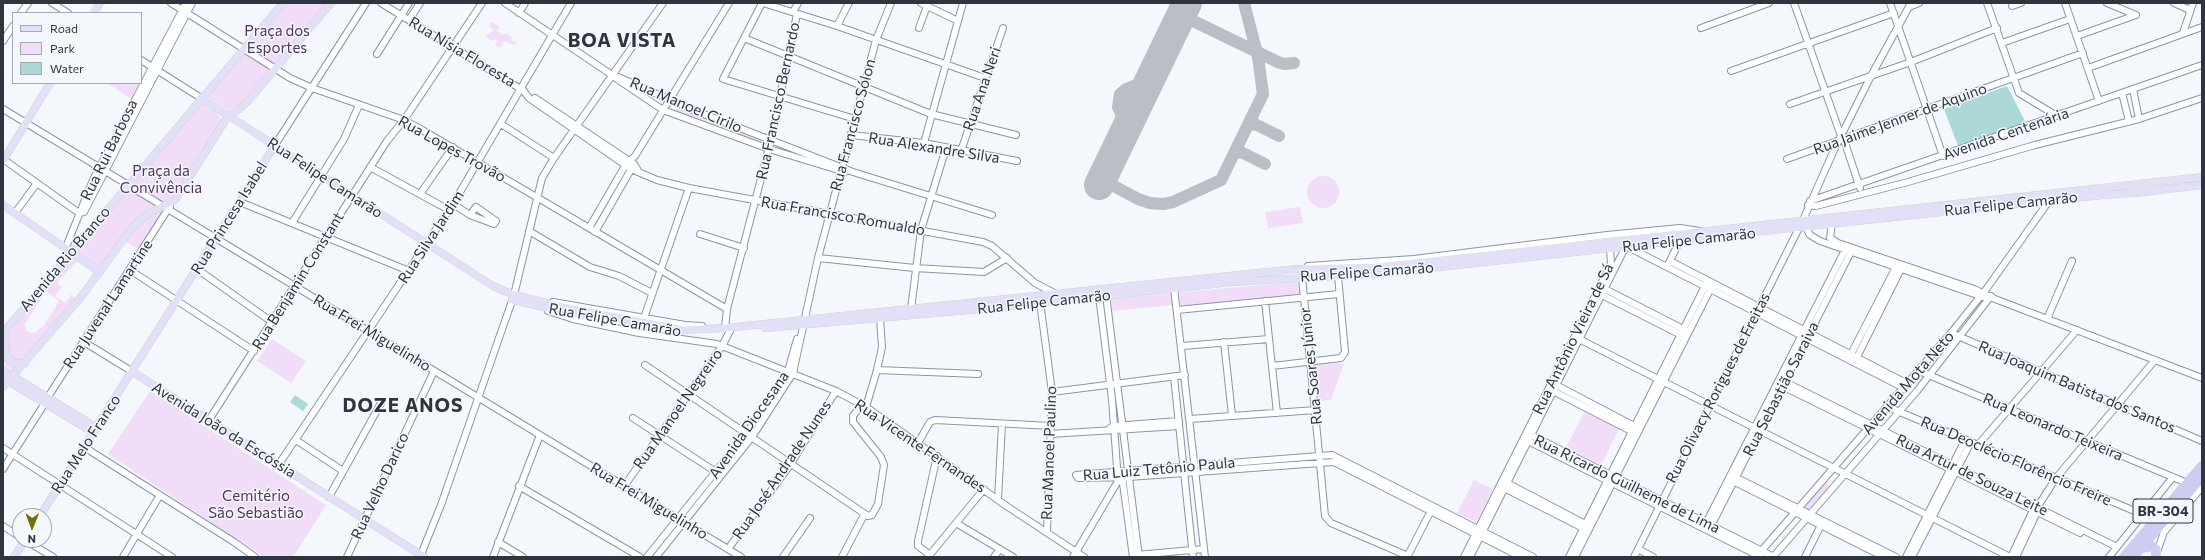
<!DOCTYPE html>
<meta charset="utf-8">
<style>
body{margin:0}
#map{position:relative;width:2205px;height:560px;overflow:hidden;background:#f4f8fd;font-family:Commissioner,sans-serif}
canvas{display:block}
.frame{position:absolute;inset:0;border:4px solid #2e353e;pointer-events:none}
.legend{position:absolute;left:12px;top:12px;width:130px;height:72px;box-sizing:border-box;background:#f4f8fd;border:1px solid #a5aab1;margin:0;padding:5px 7px;list-style:none;font-size:12px;color:#2e353e}
.legend li{display:flex;align-items:center;gap:8px;height:20px}
.legend b{width:20px;border:1px solid #a5aab1}
.north{position:absolute;left:12px;top:508px;width:40px;height:40px;box-sizing:border-box;background:#f4f8fd;border:1px solid #a5aab1;border-radius:50%;rotate:181deg;font-size:11px;font-weight:700;line-height:16px;text-align:center;color:#2e353e}
.north::after{content:'';display:block;margin:auto;width:14px;height:18px;background:#776e0b;clip-path:polygon(50% 0,100% 100%,50% 72%,0 100%)}
</style>
<div id="map">
<canvas width="2205" height="560"></canvas>
<div class="frame"></div>
<ul class="legend">
<li><b style="height:5px;background:#e2e0f7"></b>Road</li>
<li><b style="height:11px;background:#f2ddf9"></b>Park</li>
<li><b style="height:11px;background:#add8d8"></b>Water</li>
</ul>
<div class="north">N</div>
</div>
<script>
const g = document.querySelector('canvas').getContext('2d');
g.lineJoin = 'round';
function fillPath(path, color) {
  g.fillStyle = color;
  g.fill(path, 'evenodd');
}
function toPath(rows) {
  const path = new Path2D();
  for (const r of rows) {
    if (r.length === 3) {
      path.moveTo(r[0] + r[2], r[1]);
      path.arc(r[0], r[1], r[2], 0, 2 * Math.PI);
      continue;
    }
    path.moveTo(r[0], r[1]);
    for (let i = 2; i < r.length; i += 2) path.lineTo(r[i], r[i + 1]);
  }
  return path;
}
function stroke(path, color, width, dash) {
  g.strokeStyle = color;
  g.lineWidth = width;
  g.lineCap = dash ? 'butt' : 'round';
  g.setLineDash(dash || []);
  g.stroke(path);
}
function drawText(font, color, halo, rows, align = 'center') {
  g.font = font + ' Commissioner,sans-serif';
  g.lineWidth = 3;
  g.setLineDash([]);
  g.textBaseline = 'middle';
  g.strokeStyle = halo;
  g.fillStyle = color;
  for (const [text, x, y, turn = 0] of rows) {
    g.save();
    g.translate(x, y);
    g.rotate((+turn || 0) * Math.PI / 180);
    g.textAlign = isNaN(turn) ? turn : align;
    if (halo) g.strokeText(text, 0, 0);
    g.fillText(text, 0, 0);
    g.restore();
  }
}
const green = toPath([
 [286,3,329,3,276,65,248,49],
 [492,22,500,27,497,31,503,35,505,33,512,37,511,40,517,43,515,45,504,41,500,48,495,45,497,41,495,39,492,41,485,36,494,30,489,26],
 [245,53,272,71,246,102,228,110,208,97],
 [107,83,139,83,131,99],
 [202,103,218,113,221,120,175,196,162,203,137,186,134,182],
 [677,107,761,139,763,143,677,113,675,110],
 [1323,192,16],
 [129,190,155,205,141,214,132,224,101,268,76,251],
 [1300,207,1303,223,1268,228,1265,212],
 [158,210,162,213,138,249,126,242,137,225],
 [73,256,96,271,97,275,14,371,3,364,3,336],
 [77,261,94,273,75,298,68,292,71,296,65,303,55,296,62,287,57,283],
 [46,291,59,301,45,324,35,333,29,332,26,329,25,324,41,299,40,298],
 [1301,282,1302,294,1181,308,1179,292],
 [1173,293,1173,305,1112,311,1111,299],
 [272,339,306,361,291,383,257,361],
 [1344,363,1331,400,1318,401,1314,365],
 [150,391,326,505,293,557,264,557,108,454],
 [1585,411,1619,429,1601,465,1566,447],
 [1474,480,1493,489,1476,522,1457,513],
 [1825,482,1831,487,1809,511,1801,507]
]);
const water = toPath([
 [2007,86,2026,123,1958,146,1944,109],
 [295,395,308,404,303,411,290,402]
]);
const taxiway = toPath([
 [1185,7,1189,19,1278,62,1284,64,1294,63],
 [1177,23,1189,19],
 [1129,123,1121,114,1118,107,1120,94,1126,89,1139,84,1155,69],
 [1249,125,1255,124,1279,136],
 [1236,153,1241,152,1265,164],
 [1101,179,1138,199,1150,203,1163,204,1173,202,1221,180,1263,94,1258,57,1244,3]
]);
const runway = toPath([
 [1099,185,1187,3]
]);
const minor = toPath([
 [52,3,68,13],
 [171,3,290,78,312,88,404,120,424,131,727,309],
 [381,3,524,91],
 [505,3,609,73,691,109,853,172,992,215],
 [762,3,723,79,855,119],
 [763,3,837,26,985,78],
 [921,3,958,21],
 [1794,3,1841,136],
 [1890,3,1943,156],
 [1987,3,2019,93,2057,116],
 [2065,3,2099,101],
 [2107,3,2136,15],
 [2174,3,2190,10],
 [2012,6,2021,3],
 [1909,7,1919,3],
 [793,12,798,3],
 [21,13,28,3],
 [519,13,525,3],
 [409,20,420,3],
 [837,26,849,3],
 [919,28,927,6],
 [1701,28,1769,3],
 [2183,33,2193,3],
 [2077,36,2136,15],
 [744,38,931,114,1016,135],
 [3,41,13,26],
 [2002,43,2070,19],
 [377,54,409,3],
 [141,60,201,98],
 [2088,68,2202,27],
 [1731,71,1894,13],
 [611,75,663,110,769,149,845,172],
 [522,89,529,98,631,169,657,180,689,188,983,242,992,246,1035,283,1056,294],
 [2133,89,2139,119],
 [2122,93,2129,121],
 [535,98,634,164,639,172],
 [1790,104,1911,62,1997,28],
 [3,109,741,557],
 [501,124,554,158],
 [851,135,924,143,1017,161],
 [1844,140,1860,188],
 [924,143,963,3],
 [275,145,366,3],
 [961,151,1003,28],
 [3,159,79,213,84,212,192,3],
 [1787,159,2083,53],
 [370,167,449,210],
 [420,194,453,147],
 [1810,201,2202,65],
 [240,202,409,271],
 [453,204,470,215,494,224,496,221,476,207,470,215],
 [1808,205,1816,206,1908,182,2035,145,2139,119,2202,98],
 [15,213,37,183],
 [292,223,344,139,359,105],
 [1832,223,1830,238,1838,243,1974,289,1995,299,2202,378],
 [1804,224,1810,235,1820,241,1983,297],
 [589,228,625,166,635,156,729,3],
 [529,231,590,267,619,276,652,293],
 [595,232,633,166],
 [700,234,744,248],
 [66,247,93,180,186,3],
 [818,258,915,268,984,272,1007,258],
 [1670,261,1908,384],
 [1668,265,1680,240],
 [1308,266,1414,259,1607,235,1680,228,1700,231],
 [197,269,272,322],
 [130,270,254,351],
 [1302,277,1325,516,1331,523,1408,556],
 [1601,287,1685,330],
 [1174,288,1205,557],
 [1598,293,1683,336],
 [1106,295,1139,557],
 [1265,301,1277,413],
 [553,302,685,325,702,326],
 [1040,302,1052,392,1047,532],
 [911,309,921,230,946,148],
 [1177,310,1339,294],
 [548,311,573,319,639,333,717,344,836,391,866,407,1008,507,1084,557],
 [644,318,689,188],
 [2047,319,2072,261],
 [721,328,725,328,727,309,771,140,797,14],
 [1951,333,2202,441],
 [1575,337,2010,557],
 [84,342,133,372],
 [1224,342,1232,415],
 [1182,346,1269,339],
 [1849,358,1897,265],
 [1855,361,1902,267],
 [645,365,868,516,872,515,878,504,884,465,881,457,853,422,853,416,862,404],
 [1272,366,1341,358,1345,352,1338,276],
 [877,370,978,374],
 [1919,371,2187,483],
 [1174,377,1193,557],
 [1785,382,2117,547],
 [1556,385,1636,427],
 [1782,386,2080,533],
 [1553,391,1635,433],
 [1052,392,1185,375],
 [48,397,170,206],
 [866,407,877,370,882,347,880,318],
 [1888,407,2144,515],
 [633,418,716,472],
 [1190,419,1316,410],
 [209,420,387,141,404,120,482,3],
 [1110,428,1114,426,1179,421],
 [1050,434,1179,426],
 [1527,435,1531,435,1774,557],
 [1527,438,1528,441,1761,557],
 [296,440,343,471],
 [918,443,930,422,935,420,1051,426],
 [1978,445,2077,330],
 [84,447,234,542,255,557],
 [3,448,172,557],
 [279,464,453,204,571,3],
 [3,469,45,403],
 [1122,476,1133,557],
 [1735,477,1896,557],
 [1733,481,1884,557],
 [1507,483,1587,525],
 [625,485,722,346,730,331],
 [519,486,640,557],
 [1504,488,1587,530],
 [329,497,381,403],
 [998,500,1002,424],
 [956,523,1013,557],
 [3,526,20,537],
 [1704,527,1847,246],
 [1709,530,1853,248],
 [25,540,53,557],
 [498,542,523,557],
 [728,549,790,465,836,391],
 [1638,549,1653,557],
 [2157,552,2164,532,2202,487],
 [930,555,918,546,918,541,937,456],
 [1136,555,1204,549],
 [123,557,160,495],
 [347,557,434,371],
 [420,557,441,505,514,295,542,178,554,158,663,3],
 [493,557,540,435],
 [647,557,746,434,788,371,797,339],
 [656,557,752,437,793,373,818,258,876,40,891,3],
 [783,557,810,518],
 [842,557,864,515],
 [928,557,984,489],
 [994,557,1000,549],
 [1073,557,1118,481,1112,399,1099,296],
 [1407,557,1432,509],
 [1464,557,1611,264,1610,248],
 [1470,557,1626,246,1904,388],
 [1521,557,1334,462,1129,477,1078,478,1076,475,1332,455,1533,557],
 [1569,557,1707,282],
 [1575,557,1713,284],
 [1634,557,1803,220,1834,150,1871,76,1911,3],
 [1756,557,1951,333,1987,288,2049,201],
 [1773,557,1917,391,1991,296],
 [1805,557,1821,525],
 [1906,557,1965,440],
 [1912,557,1971,442],
 [2011,557,2035,506,2040,503,2056,478,2155,360],
 [2016,557,2038,510],
 [2109,557,2173,477]
]);
const major = toPath([
 [94,13,100,3],
 [201,98,493,286,514,295,563,307,684,330,725,328,1296,269,1377,267,2202,177],
 [3,161,50,83],
 [3,205,100,272],
 [1688,239,2103,195,2136,193,2202,185],
 [512,300,586,316],
 [765,328,982,309,1232,282,1377,274,1666,242],
 [5,330,6,357,16,363,25,363],
 [3,333,283,3],
 [3,370,97,428],
 [133,372,424,557],
 [3,378,94,433],
 [3,387,81,297,131,229,146,215,175,200,228,116,239,109,249,100,331,3],
 [40,516,275,145],
 [14,557,25,540]
]);
const highway = toPath([
 [2141,548,2151,546,2156,549,2156,554],
 [2124,557,2202,466],
 [2133,557,2202,477]
]);
const shields = [
 [2163,511,60]
];
const shieldNames = [
 ["BR-304",2163,511]
];
const parkNames = [
 ["Praça dos",277,31],
 ["Esportes",277,48],
 ["Praça da",161,171],
 ["Convivência",161,188],
 ["Cemitério",256,496],
 ["São Sebastião",256,513]
];
const streetNames = [
 ["Rua Nísia Floresta",462,52,31],
 ["Rua Ana Neri",982,89,-71],
 ["Rua Francisco Bernardo",778,101,-78],
 ["Rua Manoel Cirilo",686,105,23],
 ["Rua Jaime Jenner de Aquino",1900,119,-20],
 ["Rua Francisco Sólon",853,125,-75],
 ["Avenida Centenária",2006,134,-19],
 ["Rua Alexandre Silva",934,148,9],
 ["Rua Lopes Trovão",452,149,29],
 ["Rua Rui Barbosa",109,150,-64],
 ["Rua Felipe Camarão",325,178,33],
 ["Rua Felipe Camarão",2011,204,-6],
 ["Rua Francisco Romualdo",843,216,10],
 ["Rua Princesa Isabel",229,218,-58],
 ["Rua Silva Jardim",431,237,-57],
 ["Rua Felipe Camarão",1689,240,-6],
 ["Avenida Rio Branco",65,259,-50],
 ["Rua Felipe Camarão",1367,272,-4],
 ["Rua Benjamin Constant",298,281,-58],
 ["Rua Felipe Camarão",1044,302,-6],
 ["Rua Juvenal Lamartine",108,304,-57],
 ["Rua Felipe Camarão",615,320,10],
 ["Rua Frei Miguelinho",372,333,31],
 ["Rua Antônio Vieira de Sá",1573,339,-64],
 ["Rua Soares Júnior",1311,366,-96],
 ["Avenida Mota Neto",1908,383,-49],
 ["Rua Joaquim Batista dos Santos",2077,387,23],
 ["Rua Olivacy Rorigues de Freitas",1718,388,-63],
 ["Rua Sebastião Saraiva",1781,389,-63],
 ["Rua Manoel Negreiro",678,409,-55],
 ["Avenida Diocesana",749,425,-55],
 ["Rua Leonardo Teixeira",2053,427,23],
 ["Avenida João da Escóssia",224,430,32],
 ["Rua Melo Franco",86,444,-57],
 ["Rua Vicente Fernandes",920,446,34],
 ["Rua Manoel Paulino",1049,453,-88],
 ["Rua Deoclécio Florêncio Freire",2016,461,23],
 ["Rua Luiz Tetônio Paula",1159,469,-5],
 ["Rua José Andrade Nunes",782,470,-56],
 ["Rua Artur de Souza Leite",1972,475,26],
 ["Rua Ricardo Guilheme de Lima",1627,484,26],
 ["Rua Velho Darico",380,486,-65],
 ["Rua Frei Miguelinho",649,501,31]
];
const districtNames = [
 ["BOA VISTA",622,41],
 ["DOZE ANOS",403,406]
];
fillPath(green, '#f2ddf9');
fillPath(water, '#add8d8');
stroke(taxiway, '#babfc6', 12);
stroke(runway, '#babfc6', 30);
stroke(minor, '#8696ab', 8);
stroke(major, '#d1d3d5', 8);
stroke(highway, '#d1d3d5', 10);
stroke(minor, '#fff', 6);
stroke(major, '#e2e0f7', 7);
stroke(highway, '#ceccf1', 9);
for (const [x, y, w] of shields) {
  const box = new Path2D();
  box.roundRect(x - w / 2, y - 12, w, 24, 3);
  g.fillStyle = '#f4f8fd';
  g.fill(box);
  stroke(box, '#2e353e', 1);
}
drawText('bold 14px', '#2e353e', null, shieldNames);
drawText('15px', '#53345c', '#f4f8fd', parkNames);
drawText('15px', '#2e353e', '#f4f8fd', streetNames);
g.letterSpacing = '1px';
drawText('bold 19px', '#2e353e', '#f4f8fd', districtNames);
g.letterSpacing = '0px';
</script>
